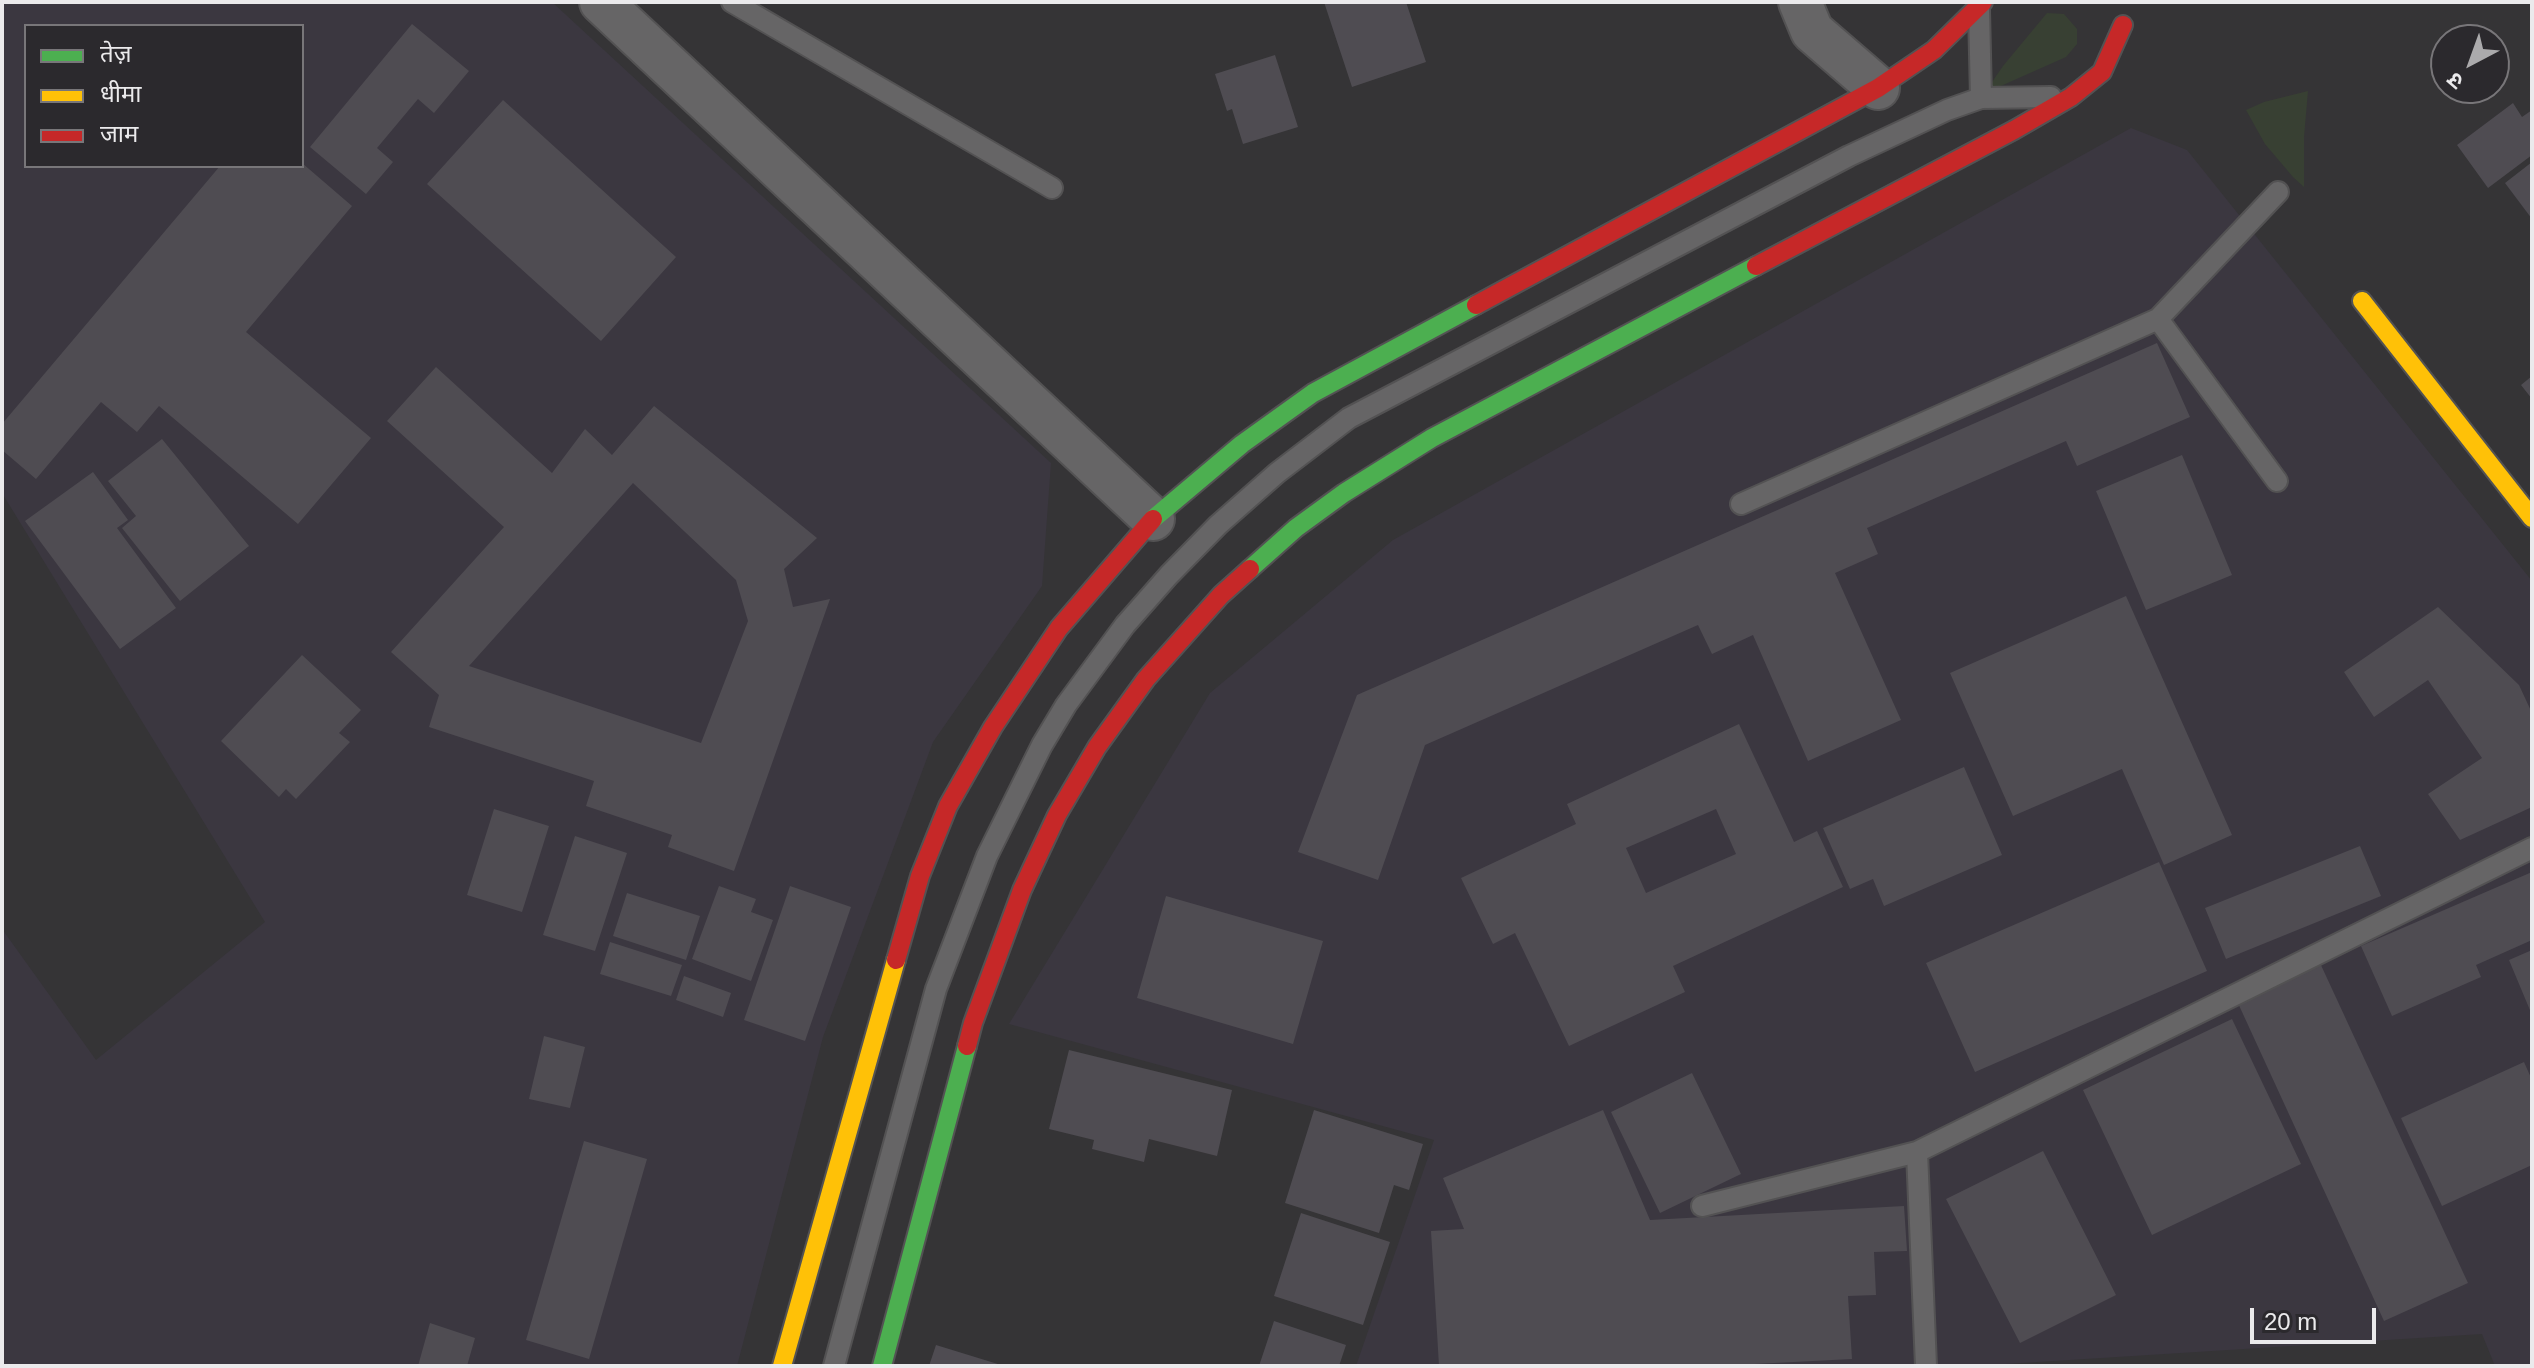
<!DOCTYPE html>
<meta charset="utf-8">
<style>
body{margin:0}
#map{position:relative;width:2534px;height:1368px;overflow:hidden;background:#353436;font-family:Helvetica,"Noto Sans Devanagari",sans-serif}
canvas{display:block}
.frame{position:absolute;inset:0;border:4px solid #ebeaec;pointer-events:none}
.legend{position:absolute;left:24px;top:24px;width:280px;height:144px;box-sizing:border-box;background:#2b292d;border:2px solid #787679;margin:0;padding:10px 14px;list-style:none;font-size:24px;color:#ebeaec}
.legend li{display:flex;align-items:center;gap:16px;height:40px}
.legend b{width:40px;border:2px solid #787679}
.north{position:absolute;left:2430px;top:24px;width:80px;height:80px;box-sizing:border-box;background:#2b292d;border:2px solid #787679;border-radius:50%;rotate:221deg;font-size:22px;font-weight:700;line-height:32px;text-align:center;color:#ebeaec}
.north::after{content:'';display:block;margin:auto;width:28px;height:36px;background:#abaaac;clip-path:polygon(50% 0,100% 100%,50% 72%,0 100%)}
.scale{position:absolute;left:2250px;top:1308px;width:126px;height:36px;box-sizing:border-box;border:4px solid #ebeaec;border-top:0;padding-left:10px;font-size:24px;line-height:28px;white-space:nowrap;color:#ebeaec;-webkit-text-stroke:6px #2b292d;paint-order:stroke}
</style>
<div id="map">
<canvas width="2534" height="1368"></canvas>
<div class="frame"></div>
<ul class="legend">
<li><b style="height:10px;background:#4caf50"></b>तेज़</li>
<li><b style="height:10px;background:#ffc107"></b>धीमा</li>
<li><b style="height:10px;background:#c62828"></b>जाम</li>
</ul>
<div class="north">उ</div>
<div class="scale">20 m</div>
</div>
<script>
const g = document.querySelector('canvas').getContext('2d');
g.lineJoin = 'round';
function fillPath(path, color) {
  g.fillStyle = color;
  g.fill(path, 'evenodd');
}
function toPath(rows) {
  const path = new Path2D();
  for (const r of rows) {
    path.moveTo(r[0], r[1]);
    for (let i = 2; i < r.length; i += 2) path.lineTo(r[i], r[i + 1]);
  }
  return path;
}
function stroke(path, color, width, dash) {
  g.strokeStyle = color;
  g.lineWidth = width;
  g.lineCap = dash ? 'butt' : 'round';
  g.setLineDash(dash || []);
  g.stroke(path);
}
const built = toPath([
 [2,2,552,2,1051,463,1042,586,933,742,823,1037,737,1366,2,1366,2,929,96,1060,265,922,2,493],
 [26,26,302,26,302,166,26,166],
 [2131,128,2187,150,2532,581,2532,1366,2495,1366,2482,1334,1974,1366,1356,1366,1434,1140,1009,1024,1210,693,1393,540]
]);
const green = toPath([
 [2047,13,2064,14,2077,29,2077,44,2066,57,1994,89,1990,85,2003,66],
 [2308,91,2304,137,2304,187,2293,177,2265,144,2246,110,2264,102]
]);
const building = toPath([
 [1324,2,1406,2,1426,62,1352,87],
 [412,24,469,71,434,113,418,99,377,148,393,162,366,194,310,147],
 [1275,55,1298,127,1243,144,1232,109,1227,111,1215,74],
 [503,100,676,257,601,341,427,184],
 [2513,103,2522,117,2532,110,2532,155,2488,188,2457,145],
 [2532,162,2532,219,2505,183],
 [302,163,352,206,246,332,371,438,298,524,159,406,137,432,101,402,36,479,2,450,2,424,220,166,302,166],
 [2157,343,2190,417,2077,466,2066,441,1867,528,1878,554,1835,573,1901,720,1808,761,1753,635,1712,654,1698,625,1425,745,1378,880,1298,852,1357,695],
 [436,367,552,473,585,429,612,455,654,406,817,538,784,569,793,607,830,599,734,871,668,847,672,835,586,806,594,781,429,727,439,695,391,652,504,527,387,421],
 [633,483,736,580,748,621,701,743,469,666],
 [2532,376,2532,399,2521,385],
 [162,439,249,546,180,601,122,528,136,516,108,481],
 [2182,455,2232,575,2146,610,2096,491],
 [93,472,128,520,117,528,176,608,120,649,25,521],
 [2126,596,2232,835,2164,865,2122,769,2013,816,1950,673],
 [2438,607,2519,685,2532,713,2532,807,2460,840,2428,794,2482,758,2428,680,2374,717,2344,672],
 [302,655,361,710,339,733,350,742,296,799,286,789,279,797,221,741],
 [1739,724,1794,842,1817,831,1843,887,1673,966,1685,992,1569,1046,1515,933,1493,944,1461,878,1576,824,1567,804],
 [1716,809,1736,854,1646,893,1626,848],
 [1964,767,2002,855,1884,906,1873,879,1850,889,1823,828],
 [494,809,549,826,522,912,467,895],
 [575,836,627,853,595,951,543,935],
 [2360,846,2381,896,2226,959,2205,908],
 [2159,862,2207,971,1975,1072,1926,963],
 [2532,872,2532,940,2476,965,2481,977,2392,1016,2361,946],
 [719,886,756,899,751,912,773,920,751,981,692,959],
 [790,886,851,907,805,1041,744,1020],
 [627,893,700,916,686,960,613,936],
 [1166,896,1323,941,1293,1044,1137,998],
 [610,942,682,965,671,996,600,974],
 [2532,950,2532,1015,2509,960],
 [2320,963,2468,1283,2384,1321,2237,1001],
 [684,976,731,993,723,1017,676,1000],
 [2232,1019,2301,1164,2152,1235,2083,1090],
 [544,1036,585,1047,570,1108,529,1099],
 [1069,1050,1232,1090,1217,1156,1149,1139,1144,1162,1092,1149,1094,1140,1049,1129],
 [2524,1062,2532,1080,2532,1165,2442,1206,2401,1118],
 [1692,1073,1741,1174,1660,1213,1611,1112],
 [1314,1110,1423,1144,1409,1190,1394,1185,1379,1233,1285,1203],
 [1603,1110,1650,1220,1904,1206,1907,1251,1874,1252,1876,1295,1848,1296,1852,1359,1716,1366,1439,1366,1431,1231,1464,1229,1443,1178],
 [584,1141,647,1159,589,1359,526,1340],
 [2043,1151,2116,1295,2020,1343,1946,1199],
 [1301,1213,1390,1242,1363,1325,1274,1296],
 [1274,1321,1346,1345,1339,1366,1259,1366],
 [430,1323,475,1338,467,1366,418,1366],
 [936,1345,1001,1365,1001,1366,929,1366]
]);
const lane = toPath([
 [732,2,1052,188],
 [1979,10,1981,98],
 [2158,319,2277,481],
 [1741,504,2158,319,2278,192],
 [1917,1152,1926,1366],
 [1702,1206,1917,1152,2532,848],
 [834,1366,936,989,987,856,1042,745,1066,705,1125,625,1169,575,1218,525,1277,473,1349,418,1849,156,1947,110,1981,98,2051,97]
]);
const street = toPath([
 [601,2,1153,519],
 [1800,2,1812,31,1878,88]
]);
const fast = toPath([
 [1153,519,1242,444,1313,393,1476,305],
 [1250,569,1296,528,1344,493,1432,438,1756,266],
 [882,1366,967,1046]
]);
const slow = toPath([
 [2362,301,2532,518],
 [782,1366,896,960]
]);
const jam = toPath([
 [1756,266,2014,130,2071,97,2102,72,2123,25],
 [1476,305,1878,88,1934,50,1983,2],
 [896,960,920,876,948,806,993,727,1059,628,1153,519],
 [967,1046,973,1023,1022,890,1057,815,1097,747,1146,679,1221,595,1250,569]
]);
fillPath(built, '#3b3740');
fillPath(green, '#384033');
fillPath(building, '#4f4c52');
stroke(lane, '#535253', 24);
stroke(street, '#535253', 46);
stroke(fast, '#535253', 22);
stroke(slow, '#535253', 22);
stroke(jam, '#535253', 22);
stroke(lane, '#666566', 20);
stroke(street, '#666566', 42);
stroke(fast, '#4caf50', 18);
stroke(slow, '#ffc107', 18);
stroke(jam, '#c62828', 18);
</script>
